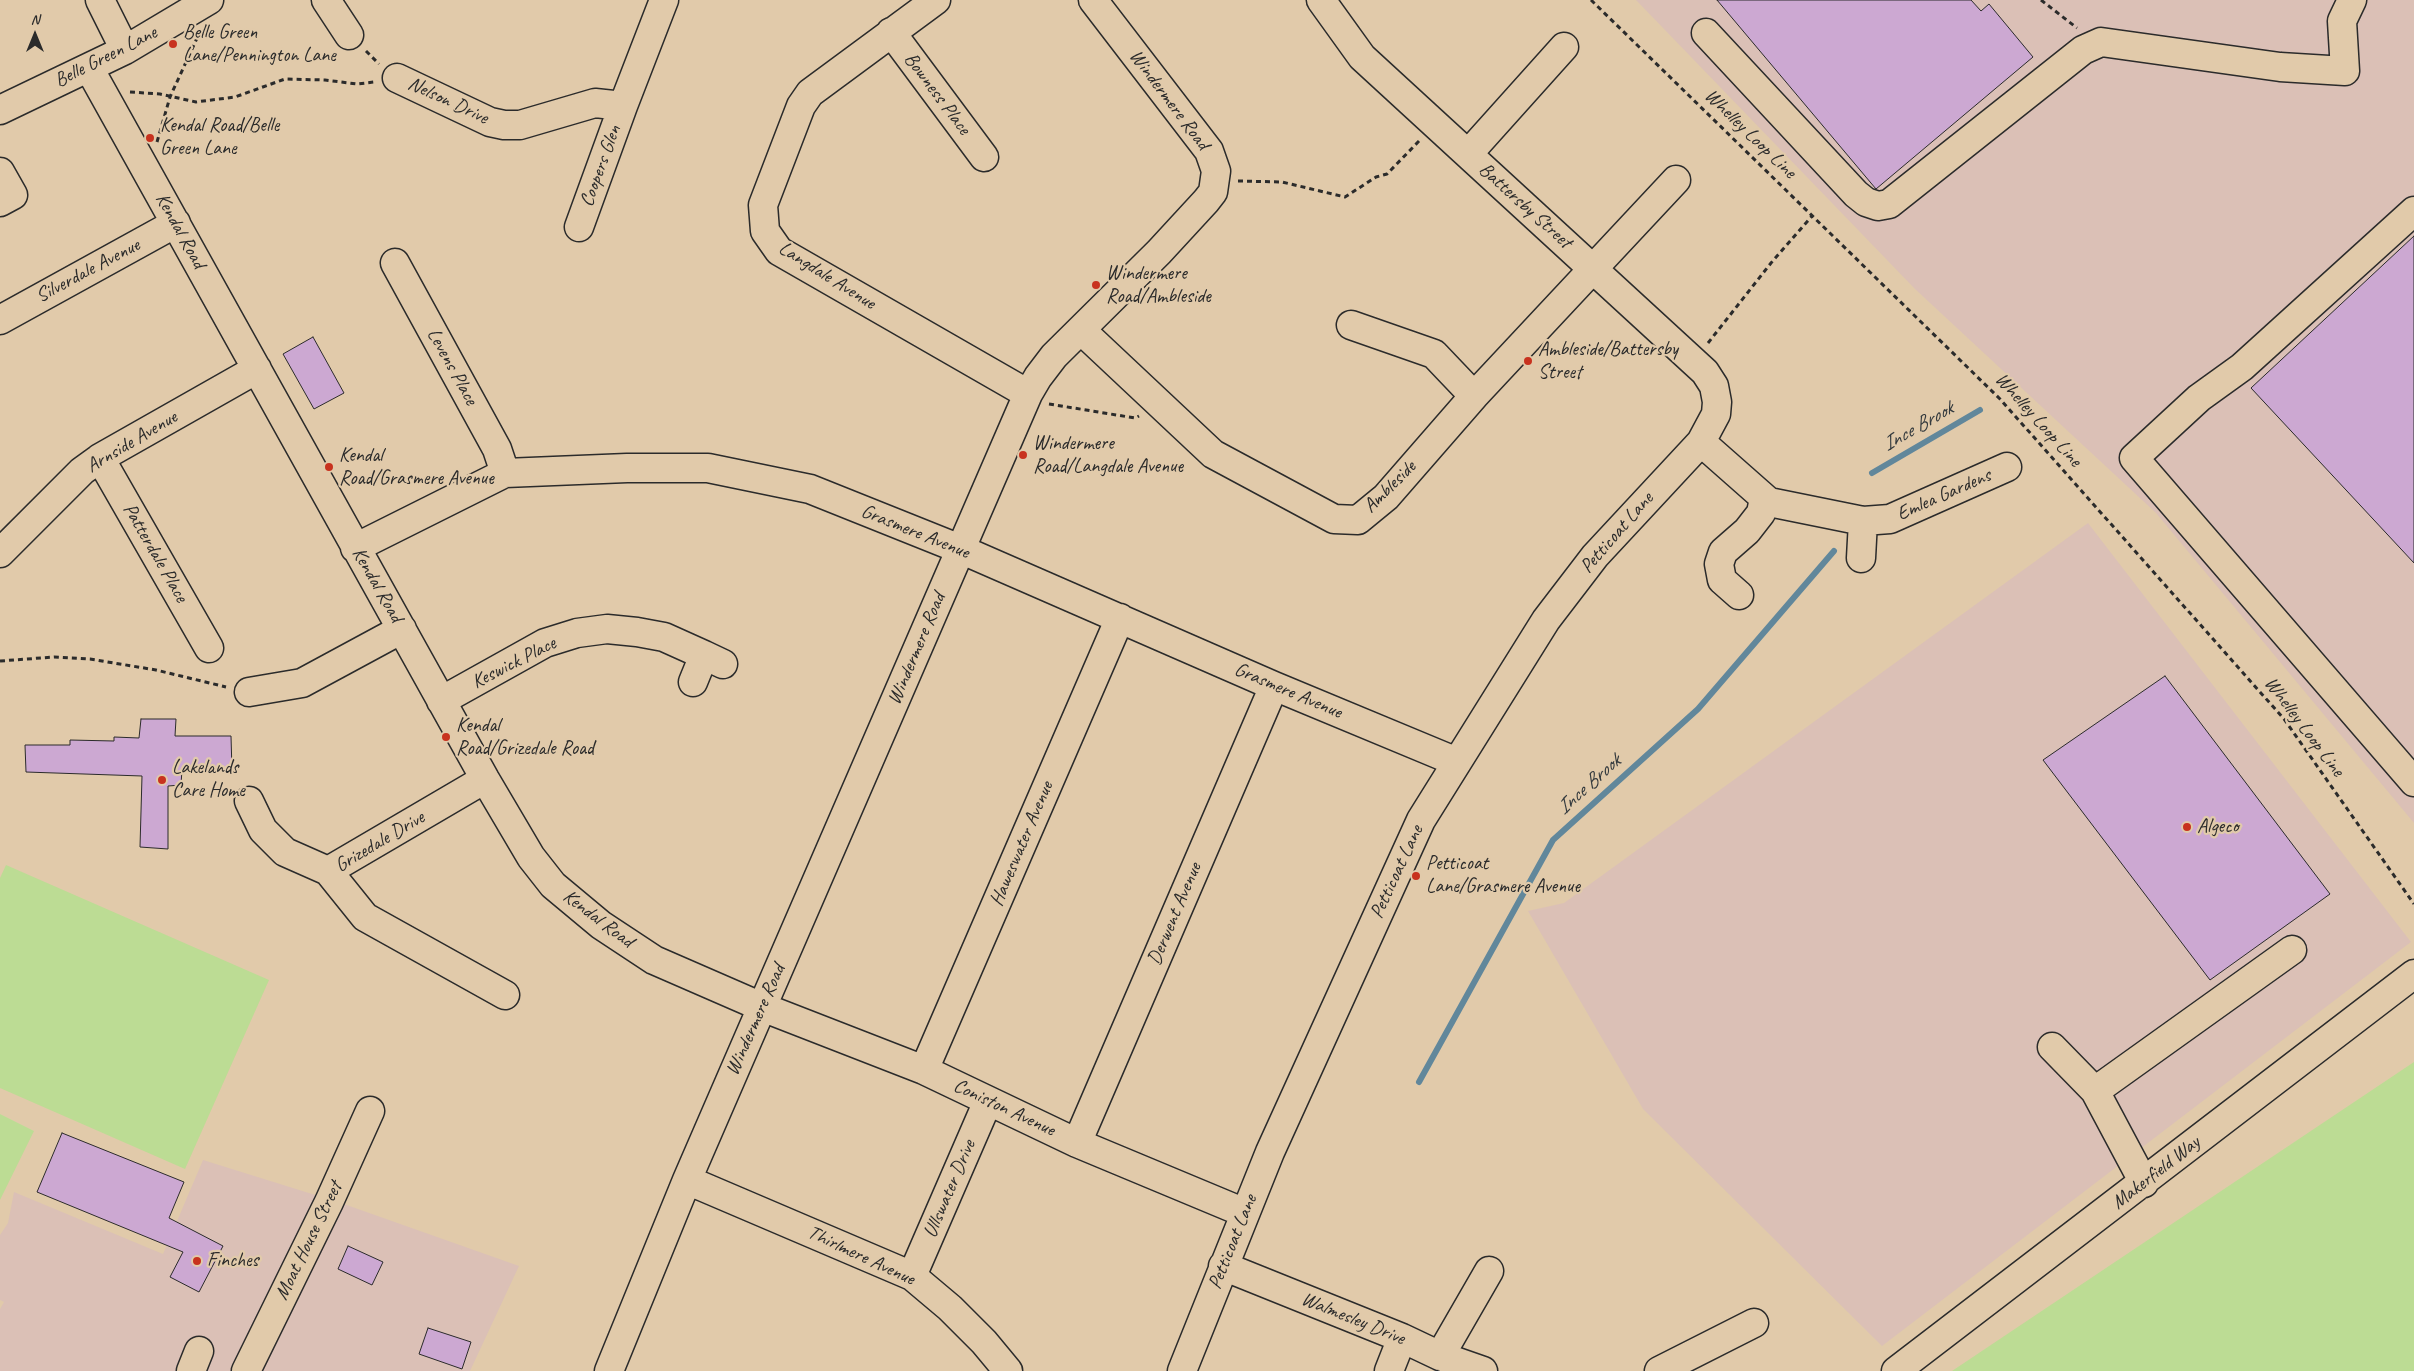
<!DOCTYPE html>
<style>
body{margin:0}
#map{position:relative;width:2414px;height:1371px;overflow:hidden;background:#e1caaa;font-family:Caveat,sans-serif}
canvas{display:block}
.north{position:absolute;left:10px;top:10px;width:50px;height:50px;-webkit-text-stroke:4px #e1caaa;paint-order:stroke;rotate:0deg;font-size:14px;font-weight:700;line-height:20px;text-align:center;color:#2b2b2b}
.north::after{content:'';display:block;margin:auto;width:18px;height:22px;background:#2b2b2b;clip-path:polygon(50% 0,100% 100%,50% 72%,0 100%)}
</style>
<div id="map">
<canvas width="2414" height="1371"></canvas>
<div class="north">N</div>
</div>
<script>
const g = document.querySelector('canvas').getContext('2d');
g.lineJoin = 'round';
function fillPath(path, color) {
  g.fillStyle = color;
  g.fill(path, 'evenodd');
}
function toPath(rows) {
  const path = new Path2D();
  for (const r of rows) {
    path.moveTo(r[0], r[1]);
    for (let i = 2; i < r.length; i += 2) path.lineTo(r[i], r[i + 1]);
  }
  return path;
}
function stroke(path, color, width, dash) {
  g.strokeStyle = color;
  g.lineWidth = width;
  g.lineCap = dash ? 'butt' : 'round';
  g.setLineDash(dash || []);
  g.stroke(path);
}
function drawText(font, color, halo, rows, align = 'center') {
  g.font = font + ' Caveat,sans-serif';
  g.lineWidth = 4.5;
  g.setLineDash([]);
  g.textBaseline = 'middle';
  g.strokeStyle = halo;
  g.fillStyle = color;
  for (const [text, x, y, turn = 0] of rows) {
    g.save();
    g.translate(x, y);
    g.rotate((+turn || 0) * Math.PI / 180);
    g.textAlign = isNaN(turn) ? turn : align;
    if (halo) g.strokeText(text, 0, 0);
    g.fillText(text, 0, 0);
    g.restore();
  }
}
const built = toPath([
 [1636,0,2414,0,2414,823,2156,513,1915,289],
 [2088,523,2411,942,1882,1346,1643,1109,1528,911,1564,903],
 [203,1160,341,1203,519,1266,470,1371,0,1371,0,1309,4,1302,0,1300,0,1235,8,1223,14,1192,163,1254]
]);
const green = toPath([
 [6,865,269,980,185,1169,0,1088,0,878],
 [2414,1062,2414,1371,1952,1371],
 [0,1114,34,1131,0,1200]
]);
const stream = toPath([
 [1872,473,1980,410],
 [1419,1082,1553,840,1698,709,1834,551]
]);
const building = toPath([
 [1717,0,1971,0,1981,11,1989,4,2033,57,1876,189,1717,0],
 [2414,236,2414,563,2251,388,2414,236],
 [313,337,344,393,314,409,283,354,313,337],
 [2165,676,2330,894,2210,980,2043,760,2165,676],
 [141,719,176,719,175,736,231,736,232,771,182,769,181,785,168,786,168,849,140,847,142,776,26,772,25,745,70,745,70,740,114,741,114,737,139,738,141,719],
 [62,1133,184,1182,169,1218,223,1246,199,1292,170,1277,183,1252,37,1192,62,1133],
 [348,1246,383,1262,372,1285,338,1269,348,1246],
 [428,1328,471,1342,462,1369,419,1354,428,1328]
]);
const path = toPath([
 [1591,0,2000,399,2284,719,2414,904],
 [2041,0,2077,28],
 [366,51,379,64],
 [130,92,160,94,196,102,235,97,285,79,325,80,357,84,374,82],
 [157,142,170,97,198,36],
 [1238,181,1282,182,1345,197,1376,177,1387,174,1420,140],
 [1708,343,1771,263,1812,216],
 [1049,404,1135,418,1139,416],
 [0,661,54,657,90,659,156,670,226,687]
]);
const minor = toPath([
 [100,0,125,50],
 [326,0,349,35],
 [936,0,810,93,801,106,763,205,765,231,779,251,1028,394],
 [891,32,984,157],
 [1706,33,1856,194,1866,202,1878,206,1889,204,2083,50,2101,42,2280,67,2345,71,2342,21,2352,0],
 [89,68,485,779,531,857,553,885,601,925,654,960,762,1007,924,1070,1077,1143,1245,1213],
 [397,78,490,122,504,125,520,125,595,103,623,106,664,0],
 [0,110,125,50,209,0],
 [1468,154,1564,47],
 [0,172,13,195,0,202],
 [2414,211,2242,367,2199,398,2134,458,2414,782],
 [579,227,623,106],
 [395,263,497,449,505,473],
 [0,320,176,223],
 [1351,325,1434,354,1474,396],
 [1081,330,1213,454,1334,519,1358,520,1386,497,1474,396,1676,180],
 [1701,442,1769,502,1863,521,1890,519,2007,467],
 [100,458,209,648],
 [355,548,505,473,627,468,708,468,810,489,960,549,1274,686,1457,762],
 [0,553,82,471,100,458,257,369],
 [1861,558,1863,521],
 [1739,595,1722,580,1719,564,1723,552,1747,531,1761,513,1764,498],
 [693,682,704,655,723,664],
 [249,692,302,683,402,629],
 [441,701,545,643,577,633,607,629,637,632,664,637,704,655],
 [485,779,328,871,365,917,505,995],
 [249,801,263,830,285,852,328,871],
 [2052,1047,2095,1091,2144,1183],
 [924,1070,1120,618],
 [2095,1091,2292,950],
 [1077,1143,1274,686],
 [687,1180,912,1276,950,1308,984,1342,1008,1371],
 [1223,1266,1402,1338,1440,1356,1483,1371],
 [912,1276,988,1101],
 [1440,1356,1489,1271],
 [191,1371,199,1351],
 [246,1371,329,1202,370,1111],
 [609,1371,687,1180,1028,394,1038,377,1054,356,1159,252,1206,201,1213,192,1216,171,1209,151,1093,0],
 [1182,1371,1270,1152,1421,820,1546,620,1595,556,1701,442,1716,414,1717,402,1714,386,1705,372,1362,57,1321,0],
 [1389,1371,1402,1338],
 [1659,1371,1754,1323],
 [1896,1371,2414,974]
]);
const markers = [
 [173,44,5,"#c8321e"],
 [150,138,5,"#c8321e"],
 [1096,285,5,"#c8321e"],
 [1528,361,5,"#c8321e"],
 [1023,455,5,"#c8321e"],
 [329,467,5,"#c8321e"],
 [446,737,5,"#c8321e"],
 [162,780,5,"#c8321e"],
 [2187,827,5,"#c8321e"],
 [1416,876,5,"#c8321e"],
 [197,1261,5,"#c8321e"]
];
const poiNames = [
 ["Belle Green",183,33],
 ["Lane/Pennington Lane",183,56],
 ["Kendal Road/Belle",160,126],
 ["Green Lane",160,149],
 ["Windermere",1106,274],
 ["Road/Ambleside",1106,297],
 ["Ambleside/Battersby",1538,350],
 ["Street",1538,373],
 ["Windermere",1033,444],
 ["Road/Langdale Avenue",1033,467],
 ["Kendal",339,456],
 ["Road/Grasmere Avenue",339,479],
 ["Kendal",456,726],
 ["Road/Grizedale Road",456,749],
 ["Lakelands",172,768],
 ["Care Home",172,791],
 ["Algeco",2197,827],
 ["Petticoat",1426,864],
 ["Lane/Grasmere Avenue",1426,887],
 ["Finches",207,1261]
];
const streetNames = [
 ["Belle Green Lane",106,57,-27],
 ["Bowness Place",937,94,53],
 ["Windermere Road",1169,100,53],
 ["Nelson Drive",448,101,25],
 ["Whelley Loop Line",1750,134,44],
 ["Coopers Glen",601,166,-70],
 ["Battersby Street",1525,206,42],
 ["Kendal Road",180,231,61],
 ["Silverdale Avenue",88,271,-28],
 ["Langdale Avenue",827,276,32],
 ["Levens Place",452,367,61],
 ["Whelley Loop Line",2038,420,48],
 ["Arnside Avenue",132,442,-31],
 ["Ambleside",1390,487,-45],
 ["Emlea Gardens",1944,495,-24],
 ["Grasmere Avenue",915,532,22],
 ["Petticoat Lane",1617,533,-49],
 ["Patterdale Place",155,553,60],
 ["Kendal Road",377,585,60],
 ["Windermere Road",917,649,-67],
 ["Keswick Place",514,663,-27],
 ["Grasmere Avenue",1288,691,23],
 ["Whelley Loop Line",2304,727,53],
 ["Grizedale Drive",380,842,-31],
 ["Haweswater Avenue",1022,844,-67],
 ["Petticoat Lane",1397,872,-65],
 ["Derwent Avenue",1175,914,-67],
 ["Kendal Road",598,919,37],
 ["Windermere Road",756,1020,-66],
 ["Coniston Avenue",1004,1108,25],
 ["Makerfield Way",2156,1173,-38],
 ["Ullswater Drive",950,1189,-67],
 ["Moat House Street",309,1241,-64],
 ["Petticoat Lane",1233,1242,-68],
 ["Thirlmere Avenue",861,1256,25],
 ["Walmesley Drive",1353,1319,22]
];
const waterNames = [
 ["Ince Brook",1918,427,-30],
 ["Ince Brook",1589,785,-42]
];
fillPath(built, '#dbc0b6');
fillPath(green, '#bcdc94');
stroke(stream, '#61879b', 6);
fillPath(building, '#cca8d2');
stroke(building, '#2b2b2b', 1);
stroke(minor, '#2b2b2b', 31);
stroke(path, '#2b2b2b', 3, [5, 4]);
stroke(minor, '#e1caaa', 28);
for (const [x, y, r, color] of markers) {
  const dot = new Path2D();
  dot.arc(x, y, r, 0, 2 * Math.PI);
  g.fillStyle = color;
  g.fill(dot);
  stroke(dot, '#e1caaa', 2);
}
drawText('20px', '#2b2b2b', '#e1caaa', poiNames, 'left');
drawText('20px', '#2b2b2b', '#e1caaa', streetNames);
drawText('italic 21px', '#343a3e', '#e1caaa', waterNames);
</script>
